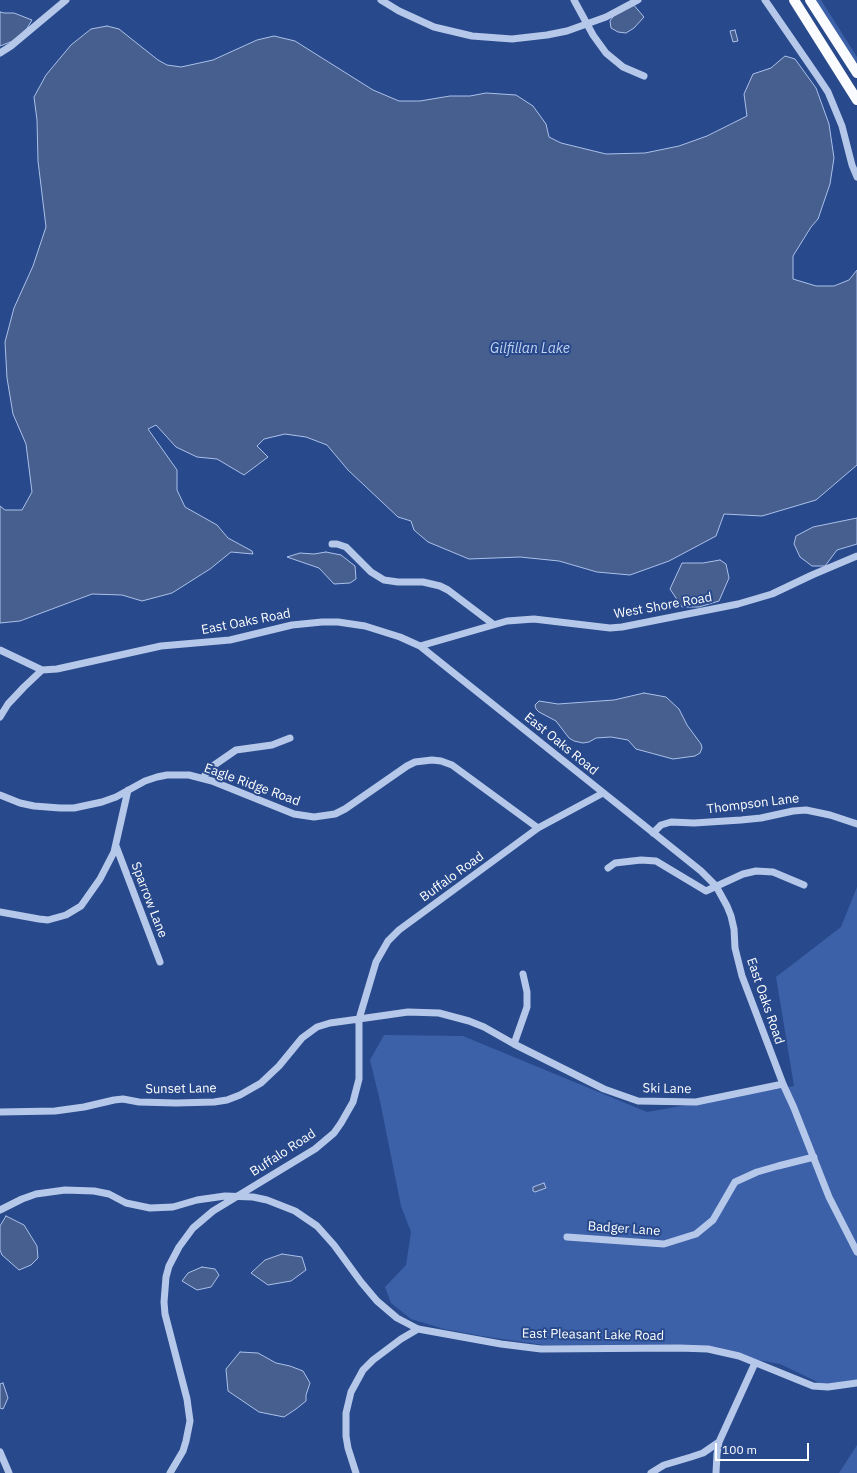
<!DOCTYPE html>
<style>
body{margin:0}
#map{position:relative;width:857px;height:1473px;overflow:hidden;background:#28498b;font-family:"IBM Plex Sans",sans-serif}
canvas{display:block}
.scale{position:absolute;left:715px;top:1443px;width:94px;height:18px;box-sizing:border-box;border:2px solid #fff;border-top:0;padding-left:5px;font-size:12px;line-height:14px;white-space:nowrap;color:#fff;-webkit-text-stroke:3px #28498b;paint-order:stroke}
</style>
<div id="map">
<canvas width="857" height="1473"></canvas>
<div class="scale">100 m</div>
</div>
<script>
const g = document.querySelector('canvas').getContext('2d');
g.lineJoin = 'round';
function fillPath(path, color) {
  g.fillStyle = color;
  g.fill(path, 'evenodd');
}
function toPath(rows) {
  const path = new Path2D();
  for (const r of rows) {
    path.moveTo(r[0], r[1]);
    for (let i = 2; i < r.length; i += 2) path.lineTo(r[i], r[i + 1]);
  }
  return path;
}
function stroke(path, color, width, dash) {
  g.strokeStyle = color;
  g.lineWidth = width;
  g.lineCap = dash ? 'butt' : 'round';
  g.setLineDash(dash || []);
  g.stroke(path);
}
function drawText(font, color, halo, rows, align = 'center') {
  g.font = font + ' "IBM Plex Sans",sans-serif';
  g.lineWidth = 4;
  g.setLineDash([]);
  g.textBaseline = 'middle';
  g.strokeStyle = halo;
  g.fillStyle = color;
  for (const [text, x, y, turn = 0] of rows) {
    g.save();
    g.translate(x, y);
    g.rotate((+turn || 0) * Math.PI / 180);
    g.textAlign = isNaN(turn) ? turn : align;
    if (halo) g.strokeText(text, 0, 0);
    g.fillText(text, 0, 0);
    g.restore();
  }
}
const green = toPath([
 [816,0,821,0,857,57,857,62,853,59],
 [857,887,857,1386,828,1387,780,1364,673,1345,543,1345,482,1336,444,1329,411,1319,391,1303,385,1287,406,1265,411,1232,401,1206,380,1101,370,1060,384,1035,463,1036,647,1112,794,1086,776,977,841,927],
 [857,1445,857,1473,839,1473]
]);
const water = toPath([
 [632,3,644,17,634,28,626,33,618,32,611,28,610,21,615,14,632,3],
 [0,12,4,13,14,13,32,20,26,30,13,41,0,46,0,12],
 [107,26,119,29,158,60,167,65,181,67,213,60,257,40,274,36,295,41,373,90,399,101,420,101,450,96,470,96,486,93,516,95,533,106,546,124,549,137,561,143,606,154,645,153,679,146,707,136,747,116,744,94,753,74,771,68,785,56,795,59,816,88,829,124,834,158,830,184,818,219,811,227,793,256,793,279,816,286,834,286,849,280,857,270,857,465,816,500,762,516,724,514,716,536,669,561,630,575,597,572,559,561,520,557,469,559,428,542,414,530,411,521,398,517,348,470,327,445,306,437,285,434,264,439,257,446,268,457,244,475,217,459,197,457,176,447,156,425,148,429,177,470,177,490,185,507,217,525,228,538,252,551,253,554,231,552,210,569,172,593,142,601,122,595,92,594,20,621,0,623,0,506,5,510,22,510,32,492,26,444,13,414,7,378,5,342,14,308,33,266,46,227,38,161,37,120,34,97,46,75,71,45,91,29,107,26],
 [735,30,738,41,733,42,730,31,735,30],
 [857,518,857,544,837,550,825,566,812,566,800,557,794,544,796,536,813,527,857,518],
 [326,552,341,555,355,566,356,579,350,583,334,584,319,568,287,557,300,553,314,554,326,552],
 [720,560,726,564,729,578,719,601,699,607,682,607,670,589,682,563,703,563,720,560],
 [644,693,666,697,679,709,687,725,701,744,702,748,700,753,695,756,673,759,636,749,628,740,611,737,596,738,589,742,583,743,574,741,569,738,556,721,539,712,536,709,535,705,539,701,558,704,614,700,644,693],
 [544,1183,546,1188,535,1192,533,1191,533,1187,544,1183],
 [6,1216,24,1225,37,1246,38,1258,31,1265,19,1270,2,1255,0,1250,0,1226,6,1216],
 [282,1254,302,1257,306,1270,291,1281,268,1285,251,1273,265,1260,282,1254],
 [202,1267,215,1269,219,1275,211,1287,197,1290,182,1281,188,1273,202,1267],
 [240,1352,258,1353,276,1363,290,1366,303,1371,310,1383,306,1395,306,1401,296,1409,284,1417,259,1412,228,1391,226,1369,240,1352],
 [3,1383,8,1398,3,1409,0,1408,0,1384,3,1383]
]);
const minor = toPath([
 [381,0,399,11,434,27,472,36,512,39,547,35,567,31,606,17,638,0],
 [574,0,593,35,606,53,623,67,644,76],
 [765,0,818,77,828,92,842,126,852,165,857,177],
 [0,53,11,46,66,0],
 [332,544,337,544,346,547,371,572,384,580,398,582,423,582,440,586,448,590,493,624],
 [420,646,507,621,534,619,610,628,622,627,738,604,772,594,812,575,857,556],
 [0,650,42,670,57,669,161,646,230,640,292,625,322,622,338,622,365,626,400,637,420,646,701,871,716,886,727,906,731,916,734,929,735,948,742,976,783,1084,794,1108,829,1197,857,1252],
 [0,717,8,704,24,687,42,670],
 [203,778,210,768,236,750,272,745,290,738],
 [0,795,20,803,34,806,60,808,74,808,102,802,116,797,145,781,157,777,167,775,189,775,212,781,294,814,314,817,335,814,345,809,407,766,415,762,432,760,441,761,452,765,538,828],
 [653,833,661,825,671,822,694,823,741,820,761,818,793,811,806,810,830,815,857,824],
 [116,846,160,962],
 [608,868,615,863,641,860,656,861,706,891,743,874,756,871,773,872,804,885],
 [0,912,39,919,48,920,66,915,81,906,100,879,114,852,128,790],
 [514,1044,527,1007,527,992,523,974],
 [0,1112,55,1111,84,1107,114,1100,123,1099,139,1102,176,1103,214,1102,227,1100,240,1095,261,1083,279,1066,302,1038,317,1027,330,1023,359,1019,408,1012,439,1013,469,1021,484,1027,514,1044,604,1089,638,1101,696,1102,783,1084],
 [0,1210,22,1199,36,1194,65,1190,94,1191,109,1194,126,1203,150,1208,173,1207,197,1200,225,1196,253,1197,267,1200,295,1211,317,1226,334,1245,361,1282,377,1301,397,1318,418,1329,501,1344,541,1349,679,1348,708,1349,739,1356,813,1386,828,1387,857,1383],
 [567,1237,664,1244,696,1234,713,1220,735,1182,757,1172,778,1166,814,1157],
 [0,1452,9,1473],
 [170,1473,183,1451,186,1441,190,1421,187,1399,165,1314,164,1302,166,1277,169,1266,179,1247,193,1228,213,1211,315,1149,334,1133,341,1123,353,1102,359,1079,359,1019,376,962,388,941,399,930,538,828,603,793],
 [356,1473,348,1448,346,1436,346,1413,351,1392,363,1370,373,1360,401,1339,418,1329],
 [651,1473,664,1465,691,1457,703,1453,719,1442],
 [716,1473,717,1454,719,1442,755,1363]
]);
const major = toPath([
 [794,0,857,100],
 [810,0,857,73]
]);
const streetNames = [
 ["West Shore Road",663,606,-10],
 ["East Oaks Road",246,622,-11],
 ["East Oaks Road",561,744,39],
 ["Eagle Ridge Road",252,785,20],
 ["Thompson Lane",753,804,-7],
 ["Buffalo Road",452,877,-36],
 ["Sparrow Lane",149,900,69],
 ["East Oaks Road",765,1001,71],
 ["Sunset Lane",181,1089,-1],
 ["Ski Lane",667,1089,1],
 ["Buffalo Road",283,1153,-33],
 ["Badger Lane",624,1229,4],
 ["East Pleasant Lake Road",593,1335,1]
];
const waterNames = [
 ["Gilfillan Lake",530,349]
];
fillPath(green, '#3c61a8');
fillPath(water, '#475f8f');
stroke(water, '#abc1ea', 1);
stroke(minor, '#b6c8ea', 7);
stroke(major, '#f9fbfe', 10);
drawText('13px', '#fff', '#28498b', streetNames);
drawText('italic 14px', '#c2d2f1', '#28498b', waterNames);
</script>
